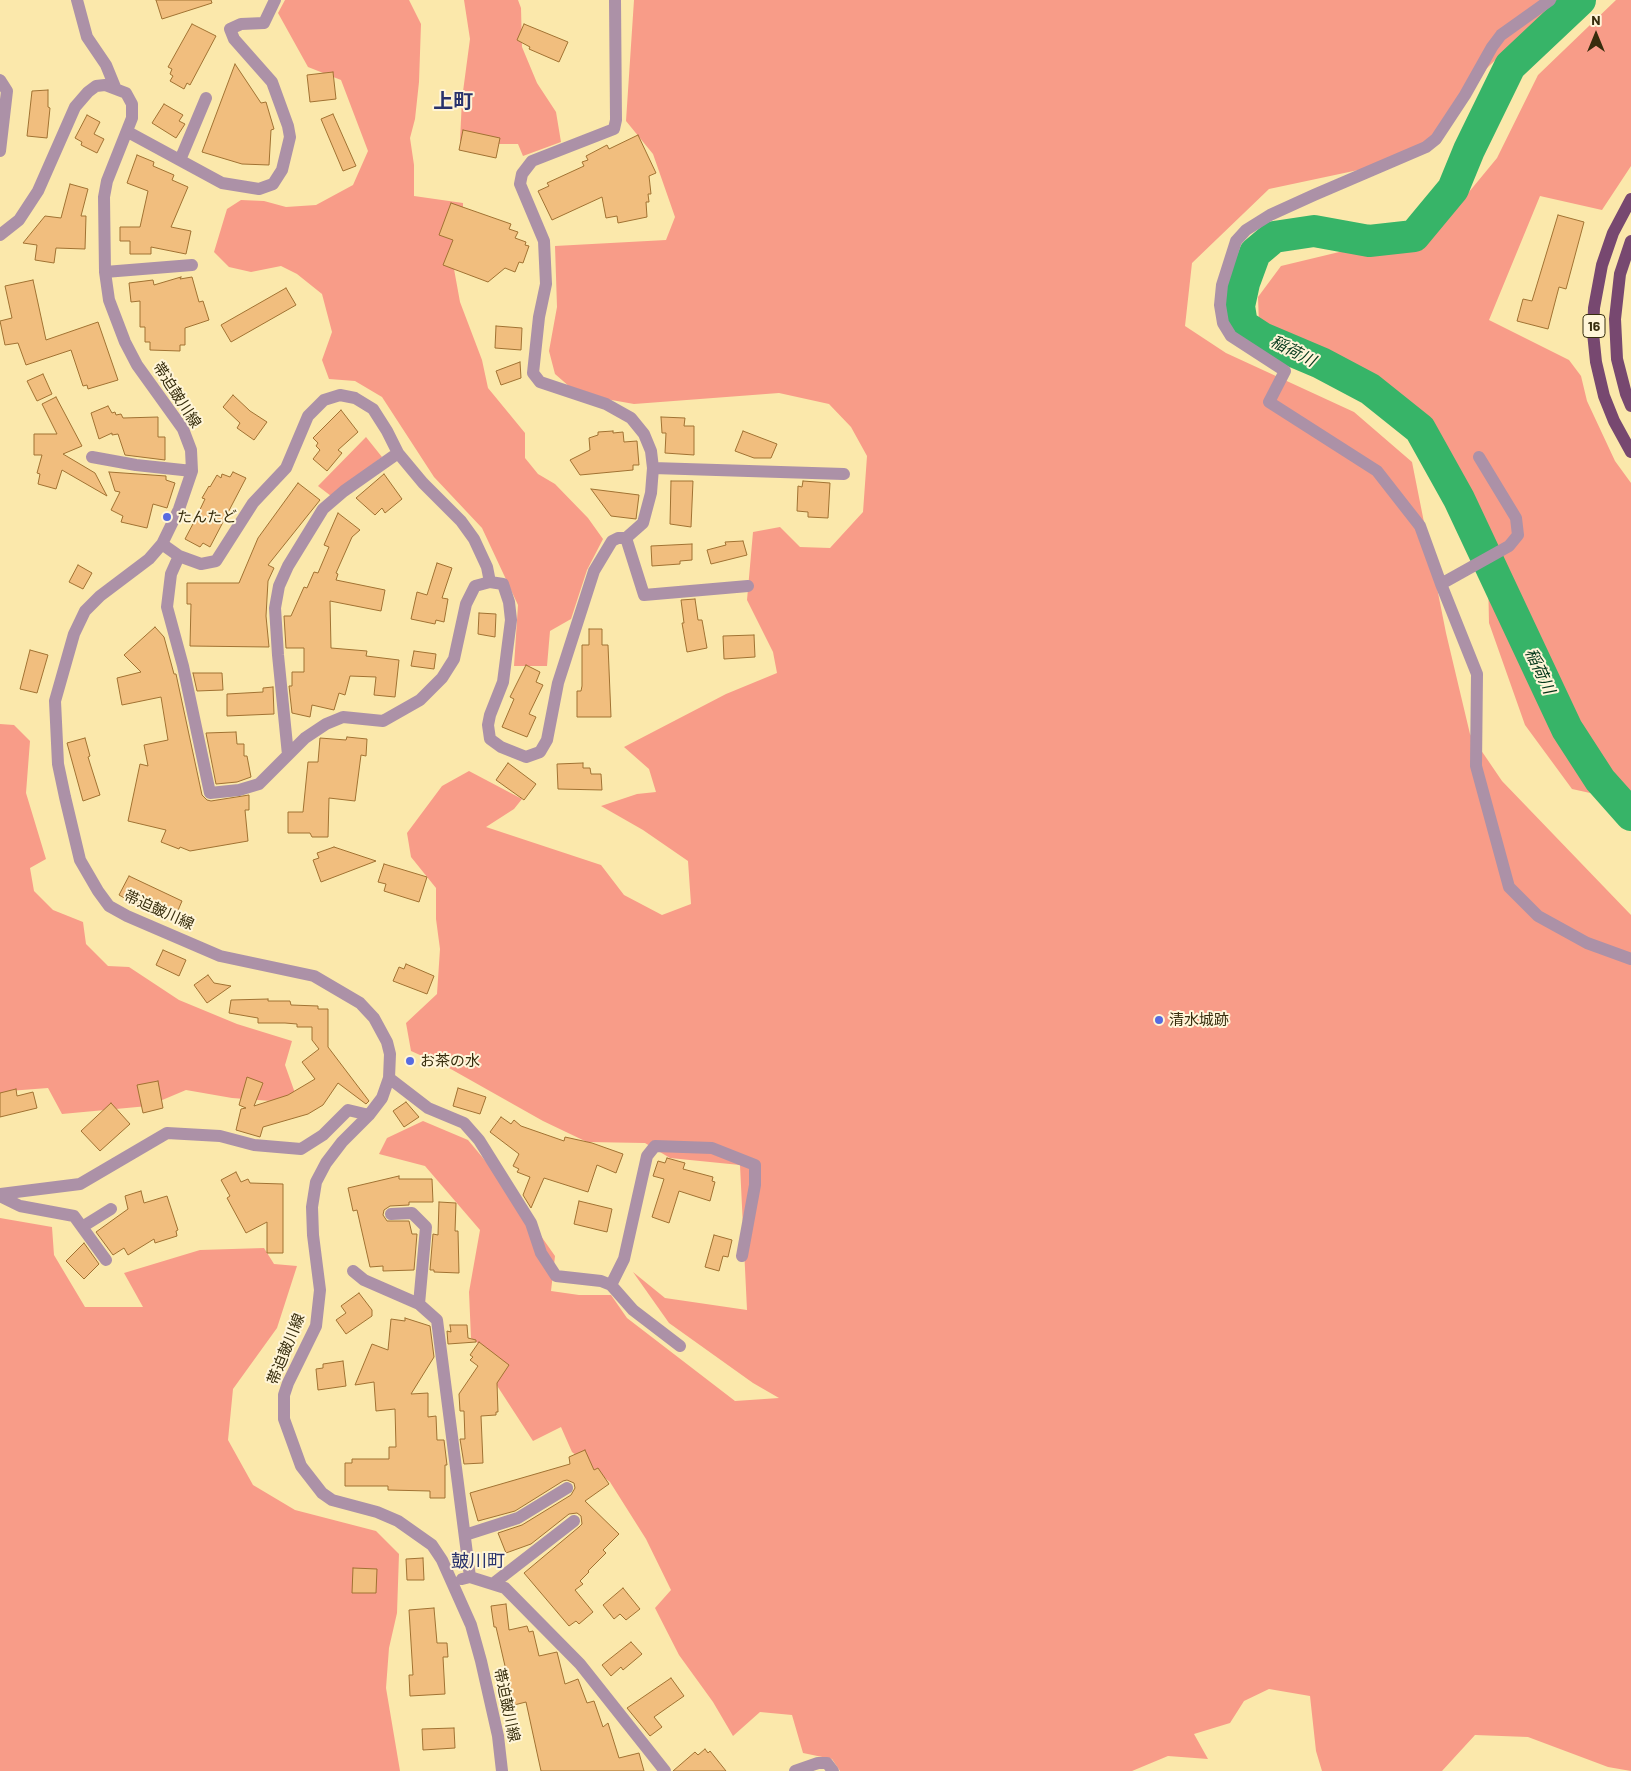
<!DOCTYPE html>
<meta charset="utf-8">
<style>
body{margin:0}
#map{position:relative;width:1631px;height:1771px;overflow:hidden;background:#fbe8ab;font-family:Barlow,sans-serif}
canvas{display:block}
.north{position:absolute;left:1571px;top:10px;width:50px;height:50px;-webkit-text-stroke:4px #fff5d8;paint-order:stroke;rotate:0deg;font-size:14px;font-weight:700;line-height:20px;text-align:center;color:#372d0d}
.north::after{content:'';display:block;margin:auto;width:18px;height:22px;background:#372d0d;clip-path:polygon(50% 0,100% 100%,50% 72%,0 100%)}
</style>
<div id="map">
<canvas width="1631" height="1771"></canvas>
<div class="north">N</div>
</div>
<script>
const g = document.querySelector('canvas').getContext('2d');
g.lineJoin = 'round';
function fillPath(path, color) {
  g.fillStyle = color;
  g.fill(path, 'evenodd');
}
function toPath(rows) {
  const path = new Path2D();
  for (const r of rows) {
    path.moveTo(r[0], r[1]);
    for (let i = 2; i < r.length; i += 2) path.lineTo(r[i], r[i + 1]);
  }
  return path;
}
function stroke(path, color, width, dash) {
  g.strokeStyle = color;
  g.lineWidth = width;
  g.lineCap = dash ? 'butt' : 'round';
  g.setLineDash(dash || []);
  g.stroke(path);
}
function drawText(font, color, halo, rows, align = 'center') {
  g.font = font + ' Barlow,"Noto Sans JP",sans-serif';
  g.lineWidth = 4;
  g.setLineDash([]);
  g.textBaseline = 'middle';
  g.strokeStyle = halo;
  g.fillStyle = color;
  for (const [text, x, y, turn = 0] of rows) {
    g.save();
    g.translate(x, y);
    g.rotate((+turn || 0) * Math.PI / 180);
    g.textAlign = isNaN(turn) ? turn : align;
    if (halo) g.strokeText(text, 0, 0);
    g.fillText(text, 0, 0);
    g.restore();
  }
}
const green = toPath([
 [285,0,409,0,421,24,419,82,415,119,410,138,414,165,414,196,463,203,463,234,452,258,460,302,482,360,488,388,525,433,525,458,538,474,555,484,588,518,603,539,587,570,571,619,550,631,547,666,514,666,518,605,482,528,434,477,382,397,355,381,329,379,322,360,332,332,322,294,297,274,281,266,251,272,229,267,214,252,227,209,241,200,264,201,286,207,316,205,353,185,368,151,341,80,308,67,278,13],
 [464,0,518,0,521,8,522,47,537,83,556,112,561,142,523,156,518,144,480,144,460,141,462,99,470,39],
 [634,0,1558,0,1487,68,1453,122,1396,162,1269,189,1192,263,1185,326,1226,353,1354,412,1412,462,1446,633,1470,734,1502,781,1631,915,1631,1771,1608,1767,1528,1737,1475,1735,1442,1771,1322,1771,1316,1751,1310,1696,1269,1689,1244,1701,1230,1723,1194,1734,1208,1759,1168,1756,1132,1771,840,1771,832,1759,803,1753,792,1715,760,1712,733,1736,713,1702,679,1655,655,1608,671,1590,646,1539,610,1482,572,1452,561,1427,533,1441,494,1381,508,1367,471,1338,469,1292,480,1230,425,1166,379,1154,387,1138,423,1121,468,1140,503,1182,555,1256,551,1291,579,1295,611,1295,627,1318,735,1401,779,1398,753,1383,669,1323,633,1272,665,1298,747,1310,740,1165,670,1158,645,1143,587,1142,543,1121,449,1068,411,1051,406,1023,437,994,440,949,436,919,436,888,411,857,407,833,442,786,469,771,522,799,514,809,486,827,601,865,624,895,662,915,691,904,688,861,643,830,601,806,637,794,656,792,649,769,624,747,726,694,777,673,773,652,747,600,753,532,780,527,800,547,830,548,863,512,867,456,851,427,829,404,779,393,634,404,578,394,555,374,549,351,557,307,555,246,666,240,675,217,653,154,626,121],
 [1616,0,1631,0,1631,166,1602,210,1540,196,1489,320,1569,360,1581,376,1587,401,1615,461,1631,483,1631,802,1572,789,1525,725,1489,623,1487,527,1454,459,1395,398,1259,325,1258,297,1281,266,1385,241,1450,215,1497,158,1538,75],
 [366,437,382,457,331,496,318,486],
 [0,724,14,725,30,741,26,793,46,859,30,868,34,891,53,910,83,922,86,944,108,966,129,967,179,1000,237,1024,292,1041,285,1065,295,1093,284,1102,232,1098,186,1090,148,1106,62,1114,48,1088,9,1091,0,1096],
 [0,1218,52,1227,54,1255,85,1307,143,1307,124,1273,200,1250,264,1248,274,1264,297,1266,277,1328,233,1389,228,1440,253,1485,295,1510,376,1531,399,1554,397,1613,389,1648,386,1688,400,1771,0,1771]
]);
const river = toPath([
 [1580,0,1510,66,1469,150,1453,189,1414,236,1369,241,1314,231,1274,237,1255,253,1244,283,1239,306,1242,325,1262,338,1321,363,1370,389,1420,429,1459,499,1567,729,1600,780,1631,815]
]);
const building = toPath([
 [156,0,211,0,212,3,162,19,156,0],
 [192,24,216,36,190,85,187,83,184,89,170,81,173,76,170,74,172,69,168,67,192,24],
 [524,24,568,42,559,62,529,49,530,47,517,40,524,24],
 [235,64,261,103,266,102,274,129,271,130,269,165,242,164,202,152,235,64],
 [333,72,336,99,310,102,307,75,333,72],
 [48,90,48,107,50,108,47,138,27,136,32,91,48,90],
 [164,104,183,115,179,121,185,124,176,138,152,123,164,104],
 [333,114,356,166,343,171,321,119,333,114],
 [87,115,100,122,94,134,104,139,97,153,81,145,82,142,75,138,87,115],
 [463,130,500,138,496,158,459,150,463,130],
 [638,135,656,173,649,176,651,194,648,194,649,202,646,202,647,217,618,223,617,216,606,218,602,197,552,220,538,191,549,186,547,183,584,166,582,162,588,160,586,156,607,145,609,149,638,135],
 [137,155,154,162,153,166,174,175,172,180,188,187,171,227,191,231,186,254,151,247,151,254,130,254,130,241,120,241,120,227,140,227,148,191,127,183,137,155],
 [70,184,88,189,81,216,86,216,85,249,56,248,54,263,35,260,37,245,23,243,45,216,61,218,70,184],
 [451,203,511,224,509,229,518,232,515,238,526,242,525,245,529,246,523,263,519,262,515,272,505,268,488,282,443,265,453,240,439,235,451,203],
 [1558,215,1584,222,1566,289,1559,287,1548,329,1517,321,1523,299,1532,301,1558,215],
 [181,277,180,279,192,277,199,302,203,301,209,320,185,328,185,345,180,345,180,351,150,350,150,342,145,342,145,327,140,327,140,301,131,302,129,283,153,280,154,285,181,277],
 [33,280,46,340,98,322,118,380,88,389,87,385,83,386,71,350,26,365,18,343,5,345,0,321,12,318,5,286,33,280],
 [286,288,296,305,231,342,221,325,286,288],
 [496,326,522,328,521,350,495,348,496,326],
 [520,362,521,378,501,385,496,371,520,362],
 [43,374,52,394,37,401,27,381,43,374],
 [233,395,250,411,267,422,254,440,237,428,240,423,223,407,233,395],
 [56,397,82,446,63,454,95,473,107,496,62,470,56,489,38,484,40,474,37,473,42,455,34,455,34,434,57,434,42,404,56,397],
 [108,406,112,413,115,412,116,415,121,414,123,418,158,417,158,437,165,437,165,460,125,455,118,434,112,435,112,433,99,439,91,413,108,406],
 [341,410,358,432,338,450,342,453,327,471,313,459,320,450,316,446,318,443,313,438,341,410],
 [661,417,685,418,684,426,694,426,694,455,665,453,666,433,662,433,661,417],
 [613,431,613,433,623,432,624,442,637,441,639,465,633,465,633,470,580,475,570,460,590,450,589,438,598,435,598,432,613,431],
 [743,431,777,444,771,458,754,458,735,451,743,431],
 [109,472,166,476,166,480,175,483,167,508,153,504,147,528,121,522,123,516,111,510,120,492,115,491,109,472],
 [233,472,246,478,210,547,203,543,200,547,185,539,196,518,205,499,202,498,209,486,210,487,217,475,221,478,222,474,230,477,233,472],
 [384,474,402,499,385,513,382,508,375,515,356,498,384,474],
 [671,481,693,481,691,527,670,524,671,481],
 [803,481,830,483,828,518,808,517,808,512,797,511,798,486,802,487,803,481],
 [298,483,320,500,268,565,274,568,268,581,266,616,269,647,190,646,191,604,187,604,187,583,239,583,258,538,298,483],
 [591,489,639,495,636,519,611,516,591,489],
 [338,513,360,530,352,537,336,573,338,574,336,580,385,590,381,611,330,601,331,648,367,651,366,656,399,660,395,697,374,695,376,677,350,676,345,695,339,693,334,710,312,705,310,717,292,713,289,686,292,686,292,672,304,672,304,648,286,648,284,616,291,616,304,587,307,588,314,572,318,573,329,547,324,545,338,513],
 [743,541,747,555,711,564,707,550,726,545,725,542,743,541],
 [692,544,692,560,680,561,680,564,652,566,651,546,692,544],
 [437,563,452,568,442,598,448,599,444,622,436,620,435,624,411,619,417,592,427,595,437,563],
 [78,565,92,573,83,589,69,582,78,565],
 [695,599,698,620,702,620,707,648,687,652,682,623,684,623,681,600,695,599],
 [479,613,496,614,495,637,478,634,479,613],
 [155,627,164,637,174,674,176,674,202,795,207,800,211,801,249,795,249,810,245,810,248,841,190,851,180,847,179,849,161,842,166,830,128,821,140,764,148,766,144,745,168,740,161,697,122,705,117,678,141,672,124,655,155,627],
 [589,629,602,629,602,645,608,645,611,717,577,717,577,691,581,691,582,686,582,645,589,645,589,629],
 [754,635,755,657,724,659,723,636,754,635],
 [30,650,48,655,37,693,20,689,30,650],
 [414,651,436,654,434,669,411,666,414,651],
 [526,665,540,672,536,682,543,685,529,714,536,717,527,737,502,727,514,699,510,697,526,665],
 [193,673,222,673,223,690,197,691,193,673],
 [273,687,274,714,227,716,227,694,263,692,263,688,273,687],
 [236,732,237,744,244,744,244,756,247,756,251,777,237,782,216,784,206,733,236,732],
 [347,737,367,739,366,756,361,755,355,801,329,798,328,837,312,837,310,833,288,833,288,812,303,812,308,762,318,762,320,738,346,740,347,737],
 [85,738,90,756,88,757,100,795,83,801,67,743,85,738],
 [508,763,536,784,524,800,496,780,508,763],
 [583,763,583,768,590,768,591,774,601,774,602,790,558,789,557,764,583,763],
 [334,847,376,861,321,882,313,860,319,858,317,853,334,847],
 [384,864,427,877,419,902,384,891,386,884,378,882,384,864],
 [129,876,182,901,176,915,140,900,137,905,119,895,129,876],
 [163,950,186,960,179,976,156,965,163,950],
 [406,964,434,976,427,994,393,981,399,967,404,969,406,964],
 [208,975,214,983,231,986,207,1003,194,985,208,975],
 [268,999,268,1001,290,1001,291,1005,318,1006,318,1009,328,1009,328,1047,369,1101,366,1104,338,1083,323,1105,308,1114,263,1127,260,1137,236,1130,241,1109,246,1108,239,1105,247,1077,263,1083,254,1106,288,1095,315,1079,302,1062,319,1049,312,1040,312,1027,297,1027,297,1024,285,1023,258,1023,258,1018,229,1013,231,1000,268,999],
 [158,1081,163,1108,143,1113,137,1085,158,1081],
 [458,1088,486,1097,480,1114,453,1106,458,1088],
 [16,1089,17,1096,33,1092,37,1108,0,1117,0,1093,16,1089],
 [406,1102,419,1117,404,1127,393,1111,406,1102],
 [111,1103,130,1124,100,1151,81,1131,111,1103],
 [501,1117,511,1124,514,1120,521,1126,564,1141,565,1137,592,1143,623,1154,616,1173,597,1165,588,1192,544,1178,531,1208,523,1195,530,1177,517,1172,519,1169,513,1166,519,1154,490,1132,501,1117],
 [667,1158,685,1163,683,1169,713,1177,712,1181,715,1182,710,1201,679,1191,669,1223,652,1217,664,1179,653,1176,658,1161,665,1163,667,1158],
 [236,1172,241,1182,248,1179,250,1183,283,1184,283,1253,267,1253,267,1222,246,1233,227,1198,230,1196,221,1180,236,1172],
 [399,1176,399,1179,432,1179,433,1202,409,1202,409,1205,390,1206,384,1210,383,1215,387,1221,409,1221,412,1234,417,1234,414,1270,383,1271,383,1266,370,1267,357,1210,353,1211,348,1188,399,1176],
 [141,1191,144,1203,167,1196,178,1230,176,1231,177,1236,155,1243,154,1239,128,1255,124,1248,113,1255,96,1232,128,1209,125,1196,141,1191],
 [579,1201,612,1209,607,1232,574,1224,579,1201],
 [439,1202,456,1203,455,1231,458,1231,459,1273,434,1272,434,1270,430,1270,433,1234,438,1235,439,1202],
 [714,1235,732,1240,728,1257,723,1256,719,1271,705,1267,714,1235],
 [84,1243,99,1264,84,1279,66,1261,84,1243],
 [359,1293,372,1310,372,1316,346,1334,336,1320,346,1313,341,1306,359,1293],
 [405,1318,430,1326,434,1357,411,1394,428,1393,428,1417,436,1416,437,1440,444,1440,447,1465,445,1465,445,1498,430,1498,430,1491,388,1490,388,1486,345,1486,345,1463,352,1463,352,1459,389,1459,389,1447,396,1447,395,1409,376,1411,374,1382,355,1385,372,1344,388,1350,391,1319,405,1321,405,1318],
 [450,1325,467,1325,468,1338,476,1340,476,1342,448,1344,447,1331,451,1332,450,1325],
 [479,1342,509,1365,497,1383,498,1412,496,1412,496,1415,481,1416,483,1463,464,1464,460,1439,465,1439,464,1411,460,1411,459,1394,478,1366,470,1360,473,1357,470,1355,479,1342],
 [343,1361,346,1386,318,1390,316,1369,323,1368,323,1364,343,1361],
 [585,1450,594,1470,598,1468,609,1484,585,1501,619,1534,603,1550,606,1553,588,1571,589,1572,580,1581,583,1584,575,1590,593,1612,579,1624,576,1621,569,1626,524,1573,579,1527,582,1524,581,1516,577,1513,569,1514,531,1544,506,1553,498,1533,522,1525,571,1495,575,1488,574,1483,567,1480,563,1481,515,1511,478,1521,470,1493,570,1464,569,1457,585,1450],
 [423,1558,424,1580,407,1580,406,1559,423,1558],
 [353,1568,377,1569,376,1593,352,1593,353,1568],
 [623,1588,640,1609,626,1620,620,1614,614,1619,603,1605,623,1588],
 [506,1604,509,1630,527,1626,529,1632,533,1631,539,1656,557,1652,565,1684,578,1679,587,1703,594,1701,603,1727,608,1723,619,1758,639,1753,644,1771,541,1771,526,1702,514,1705,496,1627,494,1627,491,1606,506,1604],
 [434,1608,437,1643,447,1643,448,1657,443,1657,445,1694,410,1696,409,1675,413,1675,409,1610,434,1608],
 [631,1642,642,1654,623,1670,621,1667,611,1676,602,1665,631,1642],
 [671,1678,684,1696,654,1717,662,1727,650,1736,627,1708,671,1678],
 [454,1728,455,1748,423,1750,422,1729,454,1728],
 [705,1749,708,1753,710,1751,726,1771,673,1771,695,1752,698,1755,705,1749]
]);
const minor = toPath([
 [77,0,87,37,106,65,115,87],
 [615,0,616,120,614,129,532,161,522,174,520,184,544,241,546,284,539,317,533,373,540,382,606,404,631,418,644,434,651,451,653,468,651,493,643,523,626,538],
 [0,80,7,91,0,151],
 [128,132,222,183,259,189,273,184,282,170,290,137,288,126,272,82,234,39,230,29,241,24,264,23,275,0],
 [180,160,206,98],
 [0,235,19,220,38,191,75,107,88,92,96,86,105,85,126,93,132,104,132,118,107,181,104,197,105,272,109,300,125,342,137,365,183,429,191,450,192,471,179,509,162,544,149,559,100,596,85,611,74,634,55,701,58,764,65,797,80,860,98,891,109,906,127,916,220,956,314,976,360,1003,374,1018,387,1042,390,1054,389,1078,382,1098,369,1115,342,1142,326,1163,316,1182,312,1207,313,1235,320,1290,316,1326,288,1383,284,1395,284,1419,301,1466,322,1493,332,1500,377,1512,398,1521,432,1545,442,1560,471,1625,481,1661,498,1736,502,1771],
 [105,272,192,265],
 [92,457,136,465,192,471],
 [1479,457,1516,518,1518,535,1509,546,1441,584,1477,674,1476,766,1509,887,1538,916,1587,943,1631,959],
 [653,468,844,474],
 [162,544,179,556,201,564,216,561,253,503,286,468,308,416,324,400,340,395,355,398,373,409,387,431,398,453,423,483,461,521,474,539,487,567,490,582],
 [179,556,171,574,167,607,183,666,210,793,239,790,259,784,305,738,326,724,343,717,383,721,420,700,442,678,454,659,466,604,475,586,490,582,503,584,509,602,511,620,503,682,490,715,488,725,490,739,501,747,526,757,540,752,547,740,558,683,594,571,612,541,618,538,626,538,644,595,748,586],
 [1441,584,1420,526,1377,471,1269,402,1285,371,1231,336,1223,323,1220,305,1222,285,1236,241,1246,230,1270,215,1314,195,1426,147,1436,139,1465,95,1492,47,1501,35,1550,0],
 [288,755,278,655,275,608,279,586,288,566,323,509,344,491,398,453],
 [389,1078,428,1108,464,1123,479,1140,531,1223,541,1253,556,1276,601,1281,611,1285,633,1310,680,1346],
 [0,1194,80,1184,167,1133,220,1136,254,1145,301,1149,323,1135,348,1110,369,1115],
 [0,1196,20,1206,74,1216,106,1260],
 [391,1214,412,1213,426,1227,419,1304],
 [82,1227,111,1209],
 [353,1271,364,1280,419,1304,437,1320,470,1577],
 [611,1285,624,1259,647,1156,655,1146,712,1148,755,1165,755,1185,742,1256],
 [465,1535,518,1518,567,1488],
 [462,1579,470,1577,505,1588,580,1664,665,1771],
 [494,1583,574,1521],
 [795,1771,818,1763,827,1763,833,1771]
]);
const major = toPath([
 [1631,199,1613,233,1602,265,1594,308,1593,333,1596,362,1604,396,1614,421,1631,452],
 [1631,241,1620,274,1615,319,1617,359,1626,394,1631,406]
]);
const markers = [
 [167,517,5,"#576be1"],
 [1159,1020,5,"#576be1"],
 [410,1061,5,"#576be1"]
];
const shields = [
 [1594,326,22]
];
const shieldNames = [
 ["16",1594,326]
];
const streetNames = [
 ["帯迫皷川線",177,395,57],
 ["帯迫皷川線",159,910,24],
 ["帯迫皷川線",286,1349,-68],
 ["帯迫皷川線",507,1705,78]
];
const poiNames = [
 ["たんたど",177,517],
 ["清水城跡",1169,1020],
 ["お茶の水",420,1061]
];
const waterNames = [
 ["稲荷川",1293,351,27],
 ["稲荷川",1540,671,65]
];
const quarterNames = [
 ["皷川町",478,1561]
];
const districtNames = [
 ["上町",453,101]
];
fillPath(green, '#f89c88');
stroke(river, '#37b468', 32);
fillPath(building, '#f1be7e');
stroke(building, '#a17232', 1);
stroke(minor, '#ac91a7', 12);
stroke(major, '#774870', 12);
for (const [x, y, r, color] of markers) {
  const dot = new Path2D();
  dot.arc(x, y, r, 0, 2 * Math.PI);
  g.fillStyle = color;
  g.fill(dot);
  stroke(dot, '#fff5d8', 2);
}
for (const [x, y, w] of shields) {
  const box = new Path2D();
  box.roundRect(x - w / 2, y - 11.5, w, 23, 4);
  g.fillStyle = '#fff5d8';
  g.fill(box);
  stroke(box, '#372d0d', 1);
}
drawText('bold 14px', '#372d0d', null, shieldNames);
drawText('15px', '#372d0d', '#fff5d8', streetNames);
drawText('15px', '#372d0d', '#fff5d8', poiNames, 'left');
drawText('italic 16px', '#05381b', '#fff5d8', waterNames);
drawText('18px', '#28326c', '#fff5d8', quarterNames);
drawText('bold 20px', '#28326c', '#fff5d8', districtNames);
</script>
